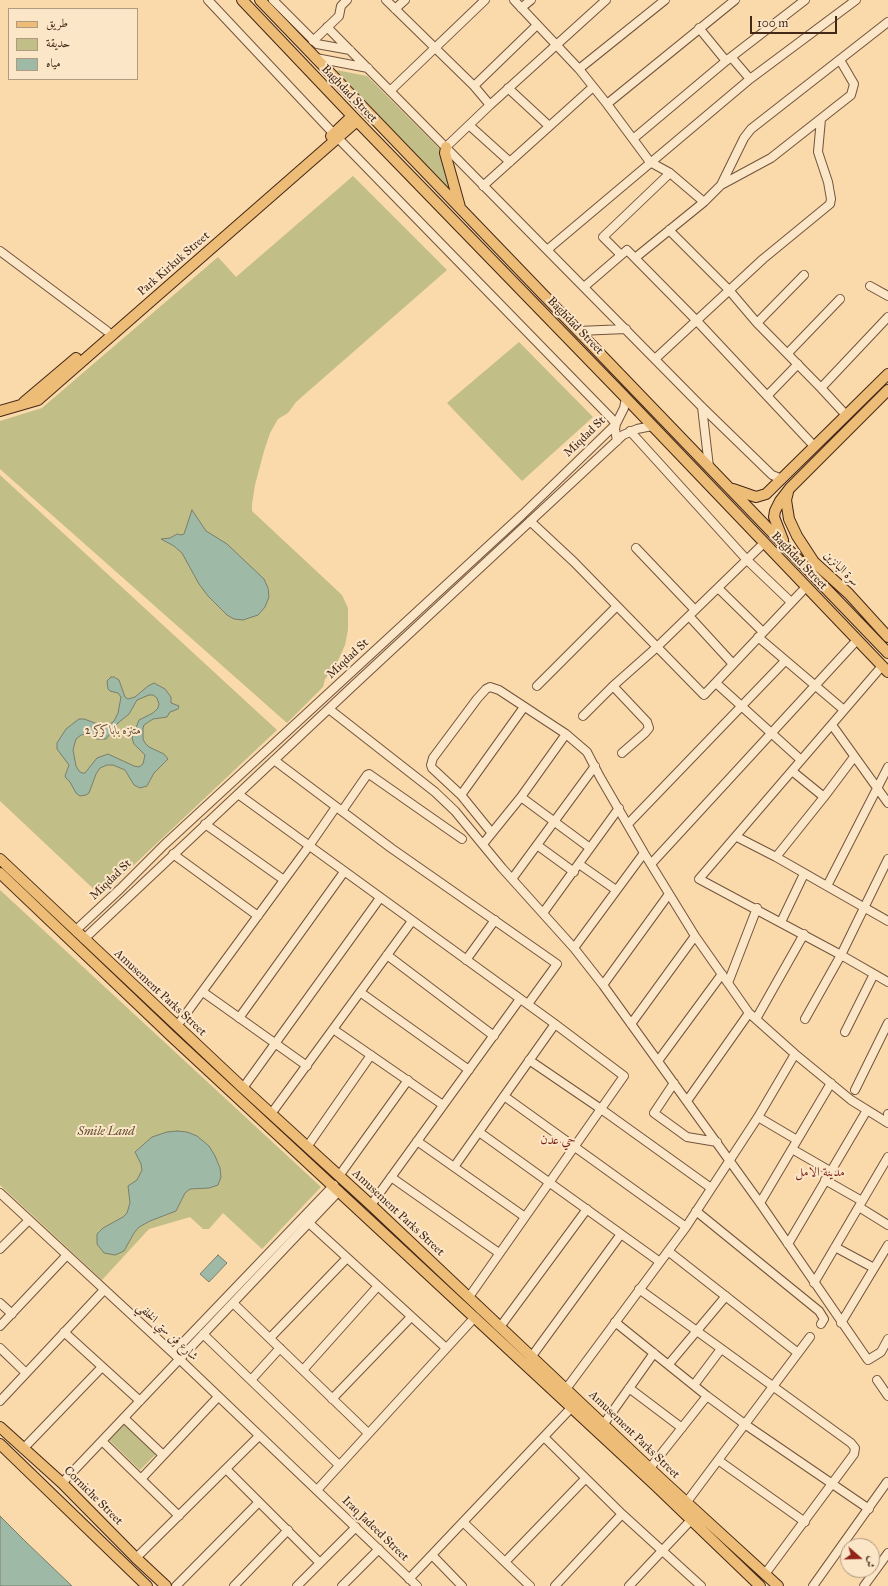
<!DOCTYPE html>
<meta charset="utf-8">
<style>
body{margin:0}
#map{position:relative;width:888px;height:1586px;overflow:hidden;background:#fad9ab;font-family:"IM FELL Great Primer",Amiri,serif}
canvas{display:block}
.legend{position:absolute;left:8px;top:8px;width:130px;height:72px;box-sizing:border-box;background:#fce6c8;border:1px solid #b29a81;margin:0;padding:5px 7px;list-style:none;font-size:12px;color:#432717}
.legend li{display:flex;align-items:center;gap:8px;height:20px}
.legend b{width:20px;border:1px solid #b29a81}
.north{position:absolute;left:840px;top:1538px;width:40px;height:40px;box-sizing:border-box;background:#fce6c8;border:1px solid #b29a81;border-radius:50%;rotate:110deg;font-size:11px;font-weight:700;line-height:16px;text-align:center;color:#432717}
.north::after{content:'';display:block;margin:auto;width:14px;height:18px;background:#8f2418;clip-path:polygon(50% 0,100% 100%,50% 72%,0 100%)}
.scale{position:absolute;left:750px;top:16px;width:87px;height:18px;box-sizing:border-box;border:2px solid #432717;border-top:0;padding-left:5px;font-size:12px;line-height:14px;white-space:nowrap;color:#432717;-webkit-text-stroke:3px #fce6c8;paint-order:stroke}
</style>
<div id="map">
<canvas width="888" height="1586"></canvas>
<ul class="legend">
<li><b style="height:5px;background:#edbc76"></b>طريق</li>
<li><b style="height:11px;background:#c1be87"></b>حديقة</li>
<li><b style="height:11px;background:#9ebaa7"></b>مياه</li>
</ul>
<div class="north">ش</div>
<div class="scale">100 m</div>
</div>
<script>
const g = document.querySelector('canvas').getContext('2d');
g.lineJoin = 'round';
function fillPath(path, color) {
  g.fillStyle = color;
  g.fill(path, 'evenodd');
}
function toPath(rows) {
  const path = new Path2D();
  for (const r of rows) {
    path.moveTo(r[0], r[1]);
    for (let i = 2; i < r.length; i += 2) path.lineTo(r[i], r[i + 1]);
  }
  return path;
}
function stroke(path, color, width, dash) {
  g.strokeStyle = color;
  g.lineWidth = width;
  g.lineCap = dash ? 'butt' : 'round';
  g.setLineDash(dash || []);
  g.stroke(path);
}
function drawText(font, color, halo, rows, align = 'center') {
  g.font = font + ' "IM FELL Great Primer",Amiri,serif';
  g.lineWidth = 4;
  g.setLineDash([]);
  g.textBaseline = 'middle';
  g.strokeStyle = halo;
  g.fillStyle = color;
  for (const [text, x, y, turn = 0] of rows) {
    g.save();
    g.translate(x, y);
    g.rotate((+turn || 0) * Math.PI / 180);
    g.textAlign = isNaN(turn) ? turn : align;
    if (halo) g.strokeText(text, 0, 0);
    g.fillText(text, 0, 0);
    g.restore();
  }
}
const green = toPath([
 [336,70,367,76,439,148,450,190],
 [353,176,447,270,296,402,288,413,278,419,270,433,264,451,255,485,252,504,252,511,342,595,348,608,348,630,345,645,336,665,325,679,323,687,287,723,0,469,0,421,42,408,218,257,236,277],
 [519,342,593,417,522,481,447,403],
 [0,475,277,730,101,896,0,801],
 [0,890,321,1187,262,1249,223,1213,209,1229,203,1229,190,1217,149,1229,102,1280,0,1185],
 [124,1424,156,1454,140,1470,109,1440]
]);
const water = toPath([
 [192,510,206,531,227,544,264,579,268,588,269,597,265,607,258,615,243,620,234,619,227,615,208,596,199,584,182,553,174,546,161,539,170,538,177,534,181,535,184,534,192,510],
 [111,677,114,677,119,680,125,697,128,699,135,697,148,686,154,683,165,689,171,697,171,703,179,706,178,709,170,712,167,717,153,719,144,725,143,728,143,739,145,743,149,747,164,754,168,759,154,773,147,786,140,788,134,785,125,770,113,765,107,765,100,768,96,774,89,793,86,795,80,796,76,793,70,782,66,778,65,776,69,765,57,749,57,743,66,729,79,719,84,719,103,726,109,725,114,721,118,713,121,697,118,693,110,691,108,689,107,681,111,677],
 [149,695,153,695,157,698,159,704,158,708,153,713,139,720,132,738,134,744,145,755,143,764,139,767,134,766,108,754,97,758,85,773,82,773,79,771,76,766,73,750,76,739,81,735,86,734,97,739,106,739,118,723,129,714,137,700,149,695],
 [177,1131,187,1132,197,1136,209,1146,215,1156,220,1168,221,1177,218,1185,209,1188,190,1189,185,1193,176,1211,150,1221,139,1227,134,1233,124,1251,115,1255,104,1253,97,1244,97,1234,103,1228,123,1217,127,1213,130,1203,128,1186,137,1180,142,1170,141,1164,135,1152,152,1137,167,1132,177,1131],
 [218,1255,227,1263,209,1282,200,1274,218,1255],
 [0,1516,25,1541,72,1586,0,1586,0,1516]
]);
const minor = toPath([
 [208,0,333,133,611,418,616,424,615,429,617,441],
 [273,0,317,44,350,50],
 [386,0,474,86,490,105],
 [514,0,579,69,607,104],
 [521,8,531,0],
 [395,9,405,0],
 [327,27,702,407,772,475,782,479],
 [699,28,726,61],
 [313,41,339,16,341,6,347,0],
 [316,58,368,68],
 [732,58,750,79],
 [579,69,665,0],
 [474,86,537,25],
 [508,88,549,126],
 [390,91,485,0],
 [469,125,510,162],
 [633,139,726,61,805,0],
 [446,147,490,105,606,0],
 [721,185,771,158,851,95,854,84,840,60],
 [483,186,593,87],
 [704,202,670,173,650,162,607,104,735,0],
 [669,230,729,290,757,323,821,388,846,415],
 [547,250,750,79,856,0],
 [0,251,107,331],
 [621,255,603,237,670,173],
 [635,258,704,202,721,185,744,138,751,129,888,22],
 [870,286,888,296],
 [584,287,627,250,696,320,814,446],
 [757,323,804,275],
 [578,331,626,329],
 [788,353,840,299],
 [655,359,763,259,830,204,831,199,828,182,818,152,821,119],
 [821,388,888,317],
 [767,396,798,364],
 [702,407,709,467],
 [630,431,747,560,791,602],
 [530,521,574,562,704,695,806,587],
 [636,548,695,610],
 [718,588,763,632],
 [689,616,733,664],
 [758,637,844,710],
 [882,666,699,879,841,955,888,982],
 [716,683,801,760],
 [537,686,617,606],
 [613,686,647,722,649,728,645,733,622,753],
 [329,709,435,792,455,811,502,868,574,948,603,985,760,1203,868,1360,881,1352,888,1339],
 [583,716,613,686,657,647,764,543],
 [832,725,888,803],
 [274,760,391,848,557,964,528,1004],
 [792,771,824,797],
 [238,794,555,1024,624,1076,469,1297],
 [461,795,524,707],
 [521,797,590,848],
 [342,811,367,775,369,774,462,839],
 [205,824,284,880],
 [628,824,785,661],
 [491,832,461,795,432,768,431,765,433,758,477,699,486,689,490,687,499,690,566,734,587,752,600,777,644,853,695,936,749,1013,795,1054,851,1100,888,1123],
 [737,837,776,857,888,921],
 [483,844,521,797,566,734],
 [537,845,574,872],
 [173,854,258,916],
 [776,857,824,797,854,757],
 [579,864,616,890],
 [651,864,857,640],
 [512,879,595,766],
 [827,886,888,767],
 [543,913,619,808],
 [781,922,804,874],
 [76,930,120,889,164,845,523,514,616,424,624,408,626,398],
 [84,939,354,685,623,435,637,429,652,426],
 [574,948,644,853],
 [387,955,494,1036],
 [466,960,495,920],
 [728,983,757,908],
 [603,985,669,894],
 [203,992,307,1066],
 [360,992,469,1070],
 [239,1018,344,872],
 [756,1019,804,934],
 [805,1019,841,955,888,859],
 [631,1024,695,936],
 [177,1026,309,846,336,807],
 [333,1029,443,1105],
 [845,1032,874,974],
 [529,1060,601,1109,711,1188],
 [658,1061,722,974],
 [674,1083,654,1113,687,1137,717,1142],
 [243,1088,380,898],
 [855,1090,888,1023],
 [504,1096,686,1227],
 [687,1101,749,1013],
 [271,1114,412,921],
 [888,1115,888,1114],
 [758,1117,797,1140],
 [479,1132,660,1262],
 [417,1141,525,1217],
 [307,1147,371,1055],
 [792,1149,830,1171],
 [454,1167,555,1024],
 [339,1176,408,1080],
 [391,1177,499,1253],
 [825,1180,862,1201],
 [0,1193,173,1353,417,1586],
 [760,1203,831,1083],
 [371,1205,520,999],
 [859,1207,888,1225],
 [696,1211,819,1311,824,1319,821,1324],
 [309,1223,446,1348],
 [788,1244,867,1110],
 [835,1247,874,1268],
 [0,1249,29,1220],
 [668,1251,798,1353],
 [814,1283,888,1157],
 [639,1289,851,1443,855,1448,854,1454,765,1574],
 [0,1303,12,1314],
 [233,1303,368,1433],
 [615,1322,707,1396,746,1425,869,1509],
 [841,1323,888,1245],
 [0,1326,67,1255],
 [500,1327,587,1209],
 [64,1332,140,1401],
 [203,1334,339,1465],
 [270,1338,347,1258],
 [0,1348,26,1373],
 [173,1353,334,1185],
 [532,1356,621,1234],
 [669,1364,726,1296],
 [303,1370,378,1286],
 [251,1380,280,1348],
 [877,1380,888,1396],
 [694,1385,721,1349],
 [629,1388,682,1428],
 [566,1389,686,1227,758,1117,795,1054],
 [332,1399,411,1317],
 [0,1401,104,1290],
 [124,1418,163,1455],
 [603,1425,654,1353],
 [544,1437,622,1514,701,1586],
 [102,1441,179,1516],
 [23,1449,102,1367],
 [718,1460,805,1522],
 [650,1468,707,1396],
 [226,1469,320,1563],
 [141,1479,218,1397],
 [62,1483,339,1191],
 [317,1490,475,1317],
 [686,1503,810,1337],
 [463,1522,530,1586],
 [432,1555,462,1586],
 [136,1558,259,1436],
 [505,1562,585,1479],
 [409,1579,572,1407],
 [176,1586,259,1502],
 [234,1586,288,1530],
 [297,1586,356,1527],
 [342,1586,379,1549],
 [555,1586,622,1514],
 [629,1586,691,1520],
 [813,1586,887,1482],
 [864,1586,888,1553]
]);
const major = toPath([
 [242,0,357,121,622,394,888,672],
 [260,0,888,653],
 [331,136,352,116],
 [446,147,445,153,460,207],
 [24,402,76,358],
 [0,411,38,400,357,121],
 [733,489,756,497,766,494,888,374],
 [788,492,786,500,789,519,797,536,814,562,849,594,888,637],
 [783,540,774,517,775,511,780,501,790,488,888,390],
 [0,859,243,1088,371,1205,661,1479,778,1586],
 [0,873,171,1036,655,1485,760,1586],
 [0,1427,62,1483,136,1558,166,1586],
 [0,1444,147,1586]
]);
const streetNames = [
 ["Baghdad Street",349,94,46],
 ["Park Kirkuk Street",174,264,-41],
 ["Baghdad Street",575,326,46],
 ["Miqdad St",585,437,-44],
 ["Baghdad Street",799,561,46],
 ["سرة البانزين",841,569,45],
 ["Miqdad St",348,659,-43],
 ["Miqdad St",111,880,-44],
 ["Amusement Parks Street",160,993,43],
 ["Amusement Parks Street",398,1213,43],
 ["شارع فن ستي الخلفي",167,1332,43],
 ["Amusement Parks Street",634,1435,44],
 ["Corniche Street",93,1496,45],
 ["Iraq Jadeed Street",375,1529,44]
];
const parkNames = [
 ["متنزه باباكركر 2",113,731],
 ["Smile Land",106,1132]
];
const neighbourhoodNames = [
 ["حي عدن",558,1141],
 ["مدينة الامل",820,1173]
];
fillPath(green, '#c1be87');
fillPath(water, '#9ebaa7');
stroke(water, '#7a7f6d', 1);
stroke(minor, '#71543c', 10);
stroke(major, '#432717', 12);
stroke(minor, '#fce6c8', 8);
stroke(major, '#edbc76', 10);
drawText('12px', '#432717', '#fce6c8', streetNames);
drawText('italic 12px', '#624d33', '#fce6c8', parkNames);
drawText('13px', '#7a1f14', '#fce6c8', neighbourhoodNames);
</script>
